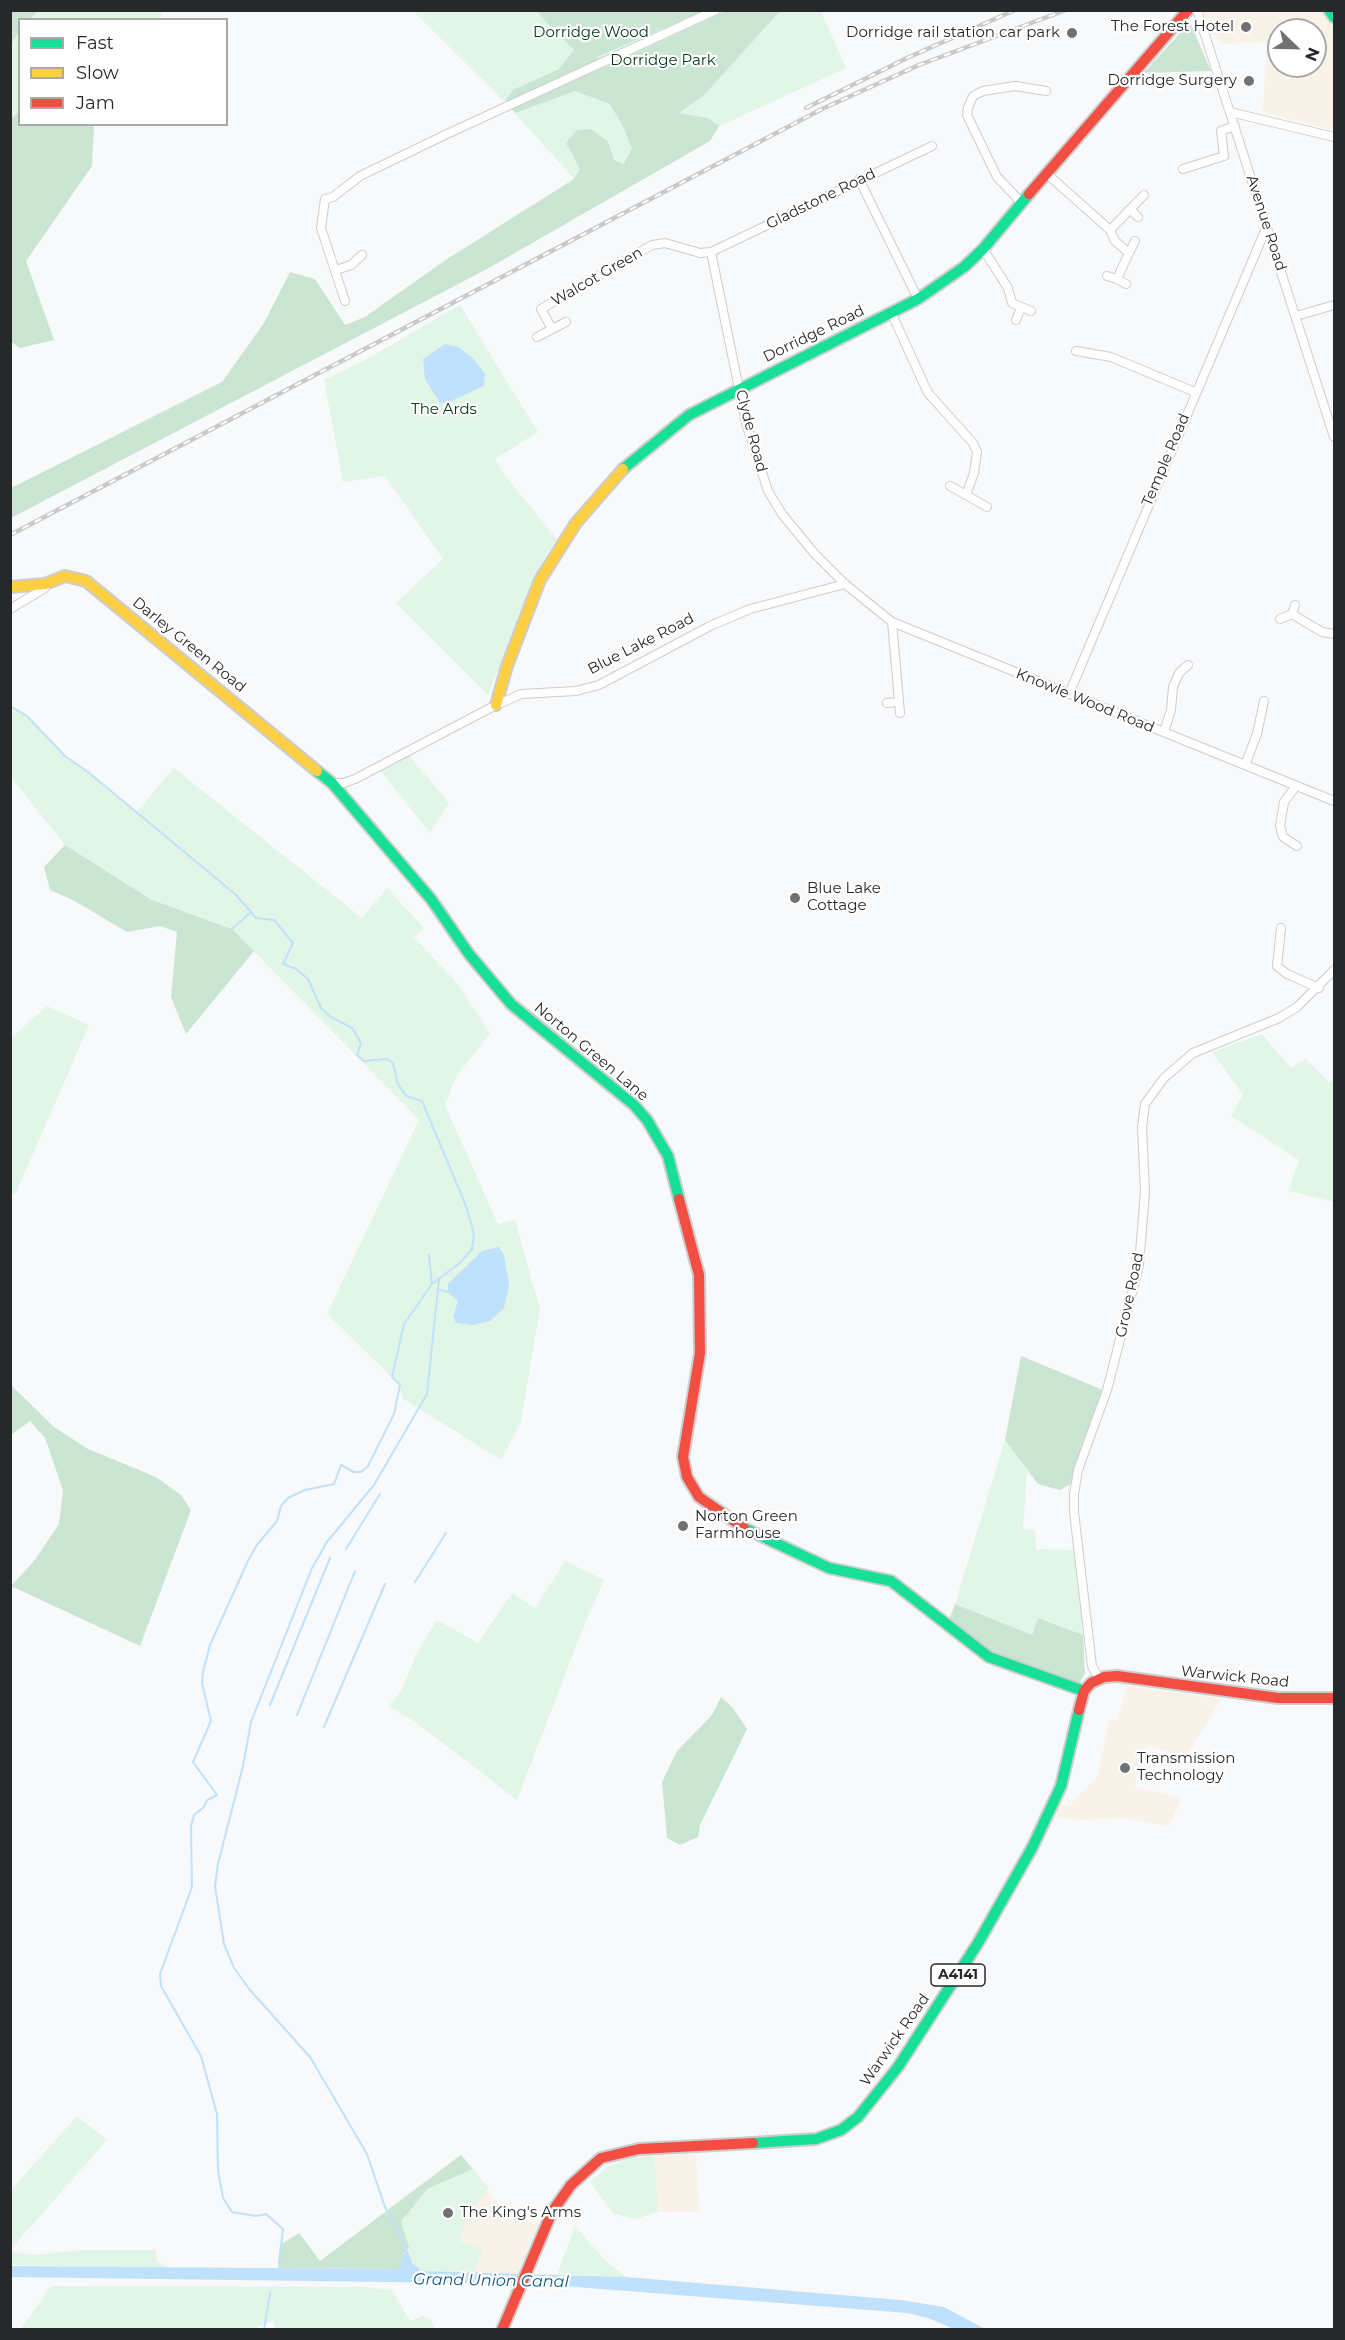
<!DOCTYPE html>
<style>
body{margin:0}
#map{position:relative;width:1345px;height:2340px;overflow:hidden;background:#f7f9fb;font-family:Montserrat,sans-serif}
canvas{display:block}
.frame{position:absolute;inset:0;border:12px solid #27282a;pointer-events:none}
.legend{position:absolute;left:18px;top:18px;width:210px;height:108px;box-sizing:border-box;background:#fff;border:2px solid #a9a9aa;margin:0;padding:8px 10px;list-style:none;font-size:18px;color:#27282a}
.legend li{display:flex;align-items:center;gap:12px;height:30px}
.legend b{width:30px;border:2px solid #a9a9aa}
.north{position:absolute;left:1267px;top:18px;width:60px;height:60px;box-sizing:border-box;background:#fff;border:2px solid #a9a9aa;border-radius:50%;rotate:113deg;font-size:16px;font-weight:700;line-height:24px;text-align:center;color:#27282a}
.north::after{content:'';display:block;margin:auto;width:21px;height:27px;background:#707173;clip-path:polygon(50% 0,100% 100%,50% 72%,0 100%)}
</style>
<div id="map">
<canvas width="1345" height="2340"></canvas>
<div class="frame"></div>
<ul class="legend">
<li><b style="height:8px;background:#16e098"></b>Fast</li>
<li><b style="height:8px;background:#ffcf43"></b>Slow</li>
<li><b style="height:8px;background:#f24e42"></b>Jam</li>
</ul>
<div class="north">N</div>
</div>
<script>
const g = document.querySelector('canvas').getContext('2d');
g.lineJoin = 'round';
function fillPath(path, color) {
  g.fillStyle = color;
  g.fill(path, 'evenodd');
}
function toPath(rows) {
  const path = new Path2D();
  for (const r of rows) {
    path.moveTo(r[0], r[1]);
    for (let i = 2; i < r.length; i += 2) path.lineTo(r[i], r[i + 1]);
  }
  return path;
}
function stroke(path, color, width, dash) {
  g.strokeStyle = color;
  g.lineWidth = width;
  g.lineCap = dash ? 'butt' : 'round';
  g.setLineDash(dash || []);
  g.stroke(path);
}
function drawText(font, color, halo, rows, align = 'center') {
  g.font = font + ' Montserrat,sans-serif';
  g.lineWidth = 4.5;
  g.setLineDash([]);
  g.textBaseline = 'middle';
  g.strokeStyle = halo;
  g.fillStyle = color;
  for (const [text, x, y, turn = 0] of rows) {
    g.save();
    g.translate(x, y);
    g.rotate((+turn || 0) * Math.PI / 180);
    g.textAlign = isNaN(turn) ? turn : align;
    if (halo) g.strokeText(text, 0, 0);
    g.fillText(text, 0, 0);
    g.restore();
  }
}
const commercial = toPath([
 [1203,11,1321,11,1334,27,1334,130,1263,112,1267,42,1223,44,1208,29],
 [1279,30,1315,30,1315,66,1279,66],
 [1127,1686,1221,1699,1186,1757,1146,1745,1134,1786,1181,1799,1169,1826,1124,1818,1081,1820,1056,1817,1059,1805,1069,1806,1098,1776,1109,1720,1118,1720],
 [696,2154,699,2212,658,2212,655,2156],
 [461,2155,510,2218,540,2223,531,2240,518,2274,422,2271,413,2264,388,2208]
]);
const green = toPath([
 [38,11,38,10,163,11,160,19,30,19],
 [413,11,821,11,846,68,583,189,515,113,599,61,505,102],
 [19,32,19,112,11,120,11,44],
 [460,305,538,432,495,459,503,473,557,539,546,555,532,586,488,695,396,603,443,559,385,476,343,482,324,380,367,359],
 [10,706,27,716,65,756,88,772,136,813,174,768,362,918,387,888,424,928,414,937,457,983,490,1033,456,1077,445,1105,498,1224,515,1220,540,1309,521,1422,501,1460,402,1398,400,1385,327,1314,419,1120,232,929,152,900,65,845,11,777],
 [409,755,449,803,430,833,380,770],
 [47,1006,89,1025,15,1195,10,1193,11,1038],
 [1262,1034,1291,1068,1306,1059,1329,1082,1334,1079,1334,1202,1288,1191,1299,1160,1231,1116,1243,1095,1212,1052],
 [1005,1440,1027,1470,1023,1530,1035,1529,1036,1549,1075,1550,1083,1635,1038,1618,1032,1635,955,1604],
 [565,1561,604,1580,583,1628,517,1800,414,1721,388,1706,402,1690,417,1652,437,1620,478,1643,512,1593,535,1608],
 [77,2116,107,2140,11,2249,11,2190],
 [655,2156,658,2212,635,2219,614,2214,590,2182,607,2167,630,2158],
 [473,2169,489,2188,469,2214,459,2241,482,2249,475,2272,422,2271,413,2264,401,2223,427,2189],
 [575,2226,604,2259,626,2277,557,2274],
 [79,2250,156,2250,157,2260,167,2268,11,2265,11,2252,33,2255],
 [51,2286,365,2287,392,2290,410,2321,423,2316,430,2319,436,2329,275,2329,273,2321,258,2326,257,2329,20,2330]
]);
const forest = toPath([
 [11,10,38,11,30,19,20,20,19,32,11,44],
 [536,11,703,11,597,57,605,67,726,11,780,11,704,95,679,113,707,118,719,126,710,141,487,269,11,518,11,488,222,382,264,323,290,272,315,279,345,325,365,317,444,261,574,179,580,169,566,143,577,130,591,129,608,142,614,160,624,164,632,149,624,128,610,104,575,91,515,113,509,106,506,99,513,90,559,69,574,50],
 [1190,22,1211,71,1143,73,1149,67],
 [19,112,20,124,94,125,92,166,26,261,54,340,20,348,10,341,10,120],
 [65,845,152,900,232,929,254,951,186,1034,171,997,177,932,160,926,127,932,73,900,50,890,44,867],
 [1021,1356,1103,1390,1071,1484,1060,1490,1038,1484,1005,1440],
 [11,1385,54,1427,88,1449,156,1477,181,1495,191,1510,140,1646,11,1586,34,1561,59,1524,63,1490,45,1438,30,1421,11,1435],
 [955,1604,1032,1635,1038,1618,1083,1635,1085,1674,1080,1682,1063,1680,991,1652,949,1620],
 [721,1697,733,1708,747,1729,700,1825,698,1837,680,1845,667,1838,662,1782,677,1751,712,1715],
 [461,2155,473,2169,427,2189,401,2222,409,2247,403,2256,399,2269,278,2268,280,2245,299,2233,320,2261]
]);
const water = toPath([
 [445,344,458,347,474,359,485,374,484,386,449,402,440,403,425,379,423,359],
 [499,1247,504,1255,509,1285,504,1308,490,1321,473,1325,456,1323,453,1316,458,1301,448,1292,448,1284,482,1251],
 [408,2251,413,2264,422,2271,626,2277,901,2300,944,2307,985,2329,954,2329,928,2318,907,2313,538,2284,11,2277,11,2266,399,2269,403,2256]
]);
const stream = toPath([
 [10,706,27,716,65,756,88,772,235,894,251,912,232,929],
 [251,912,256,918,274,920,293,943,283,964,296,969,308,979,321,1008,331,1017,352,1028,361,1043,357,1055,364,1061,387,1059,393,1063,398,1084,406,1096,422,1101,466,1206,474,1234,472,1249,461,1262,432,1284,404,1324,392,1377,400,1385,394,1414,368,1466,361,1472,354,1472,341,1465,334,1484,305,1490,288,1498,281,1506,277,1521,256,1546,247,1563,210,1645,203,1672,202,1683,211,1721,193,1762,217,1795,207,1800,204,1807,194,1815,191,1826,192,1887,160,1974,161,1986,201,2056,217,2114,218,2171,223,2198,232,2212,256,2216,266,2214,283,2229,279,2263],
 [429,1255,432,1284],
 [437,1289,448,1292],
 [346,1549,380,1494],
 [415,1582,446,1533],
 [270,1705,330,1558],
 [297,1715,355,1571],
 [324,1727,385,1584],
 [407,2256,404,2244,385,2207,367,2154,310,2057,250,1990,234,1968,224,1944,215,1886,218,1864,243,1766,251,1722,312,1568,327,1542,374,1485,427,1394,439,1279],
 [264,2330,270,2293]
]);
const street = toPath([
 [1197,10,1334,437],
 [1230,112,1334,137],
 [1183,169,1224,156,1221,131,1235,126],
 [1046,173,1110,230,1115,241,1129,253,1117,279,1107,276],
 [859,179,918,299],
 [1021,202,997,177,967,115,968,108,973,96,983,91,1015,86,1046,91],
 [1131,210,1138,217],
 [1110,230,1144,195],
 [983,249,1008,288,1012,303,1031,311],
 [711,252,746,423,768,491,782,514,814,553,845,584,892,622,1334,801],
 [1129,253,1135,241],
 [336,270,351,265,362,255],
 [1117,279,1126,284],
 [345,301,321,228,325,199,333,197,360,176,447,134,716,10],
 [891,312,928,393,973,443,977,452,974,473,966,495,987,507],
 [1296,316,1334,305],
 [1016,320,1021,308],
 [552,329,541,309,652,245,665,243,700,253,711,252,932,146],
 [537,337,566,322],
 [1076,351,1111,357,1195,392],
 [950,486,966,495],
 [10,609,45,588,45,584],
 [1292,614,1295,605],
 [1280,619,1292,614,1322,632,1334,634],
 [892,622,900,713],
 [1069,694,1267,226],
 [501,703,521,694,576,691,599,685,710,626,750,609,845,584],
 [887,703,899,702],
 [1164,732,1171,710,1173,687,1179,673,1188,665],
 [1245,765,1257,734,1264,701],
 [332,783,344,783,355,779,496,705],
 [1296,786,1284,802,1280,826,1283,837,1297,846],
 [1281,928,1277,966,1287,974,1319,988],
 [1099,1679,1092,1666,1074,1512,1074,1494,1078,1470,1107,1390,1139,1265,1145,1192,1142,1127,1145,1104,1164,1078,1193,1053,1279,1018,1297,1007,1334,970]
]);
const fast = toPath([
 [1329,10,1334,17],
 [623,469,689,415,918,299,964,267,983,249,1029,194],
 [317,771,332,783,431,899,469,954,511,1004,634,1105,647,1120,668,1156,679,1199],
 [744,1528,829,1568,891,1581,989,1657,1084,1691],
 [753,2143,816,2139,841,2130,858,2117,898,2067,978,1943,1032,1848,1061,1786,1079,1710]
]);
const slow = toPath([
 [10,587,45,584,65,576,86,581,317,771],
 [496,705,507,666,540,580,576,523,623,469]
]);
const jam = toPath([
 [1029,194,1188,10],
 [679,1199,699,1275,700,1353,683,1457,687,1477,699,1497,744,1528],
 [1079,1710,1084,1691,1091,1683,1104,1677,1117,1676,1278,1698,1334,1698],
 [502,2330,552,2212,571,2185,601,2158,639,2149,753,2143]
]);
const rail = toPath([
 [806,108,907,58,1015,10],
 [10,535,822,109,919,65,1066,10]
]);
const markers = [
 [1246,27,6,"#707173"],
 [1072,33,6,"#707173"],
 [1249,81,6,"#707173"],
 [795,898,6,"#707173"],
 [683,1526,6,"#707173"],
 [1125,1768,6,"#707173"],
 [448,2213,6,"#707173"]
];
const shields = [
 [958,1975,54]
];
const shieldNames = [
 ["A4141",958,1975]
];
const poiNames = [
 ["The Forest Hotel",1234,27,"right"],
 ["Dorridge rail station car park",1060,33,"right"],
 ["Dorridge Surgery",1237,81,"right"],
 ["Blue Lake",807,889],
 ["Cottage",807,906],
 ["Norton Green",695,1517],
 ["Farmhouse",695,1534],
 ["Transmission",1137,1759],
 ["Technology",1137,1776],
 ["The King's Arms",460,2213]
];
const parkNames = [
 ["Dorridge Wood",591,33],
 ["Dorridge Park",663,61],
 ["The Ards",444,410]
];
const streetNames = [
 ["Gladstone Road",821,199,-26],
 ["Avenue Road",1266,223,72],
 ["Walcot Green",597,277,-30],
 ["Dorridge Road",814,334,-26],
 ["Clyde Road",751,431,75],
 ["Temple Road",1166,460,-67],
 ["Blue Lake Road",641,644,-27],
 ["Darley Green Road",189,645,39],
 ["Knowle Wood Road",1085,701,22],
 ["Norton Green Lane",591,1052,40],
 ["Grove Road",1130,1295,-78],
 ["Warwick Road",1235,1677,6],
 ["Warwick Road",895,2040,-55]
];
const waterNames = [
 ["Grand Union Canal",491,2281,1]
];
fillPath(commercial, '#f9f2e8');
fillPath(green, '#e2f6e7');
fillPath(forest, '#cae5d2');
fillPath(water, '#c0e1fb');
stroke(stream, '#c0e1fb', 2);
stroke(street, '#cccdcf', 10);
stroke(fast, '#cccdcf', 14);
stroke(slow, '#cccdcf', 14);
stroke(jam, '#cccdcf', 14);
stroke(street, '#fefefe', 8);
stroke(fast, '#16e098', 10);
stroke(slow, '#ffcf43', 10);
stroke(jam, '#f24e42', 10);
stroke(rail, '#c8c9ca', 4.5);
stroke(rail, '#fff', 2, [7]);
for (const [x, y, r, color] of markers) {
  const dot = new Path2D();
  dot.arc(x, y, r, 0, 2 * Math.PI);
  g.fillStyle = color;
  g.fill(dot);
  stroke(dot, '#fff', 2);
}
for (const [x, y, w] of shields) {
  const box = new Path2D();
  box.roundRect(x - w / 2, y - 11, w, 22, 4.5);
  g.fillStyle = '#fff';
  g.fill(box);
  stroke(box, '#27282a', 1.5);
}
drawText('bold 14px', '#27282a', null, shieldNames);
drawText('15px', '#27282a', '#fff', poiNames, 'left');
drawText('15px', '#013a19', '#fff', parkNames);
drawText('15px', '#27282a', '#fff', streetNames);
drawText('italic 16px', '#0d5684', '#fff', waterNames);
</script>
